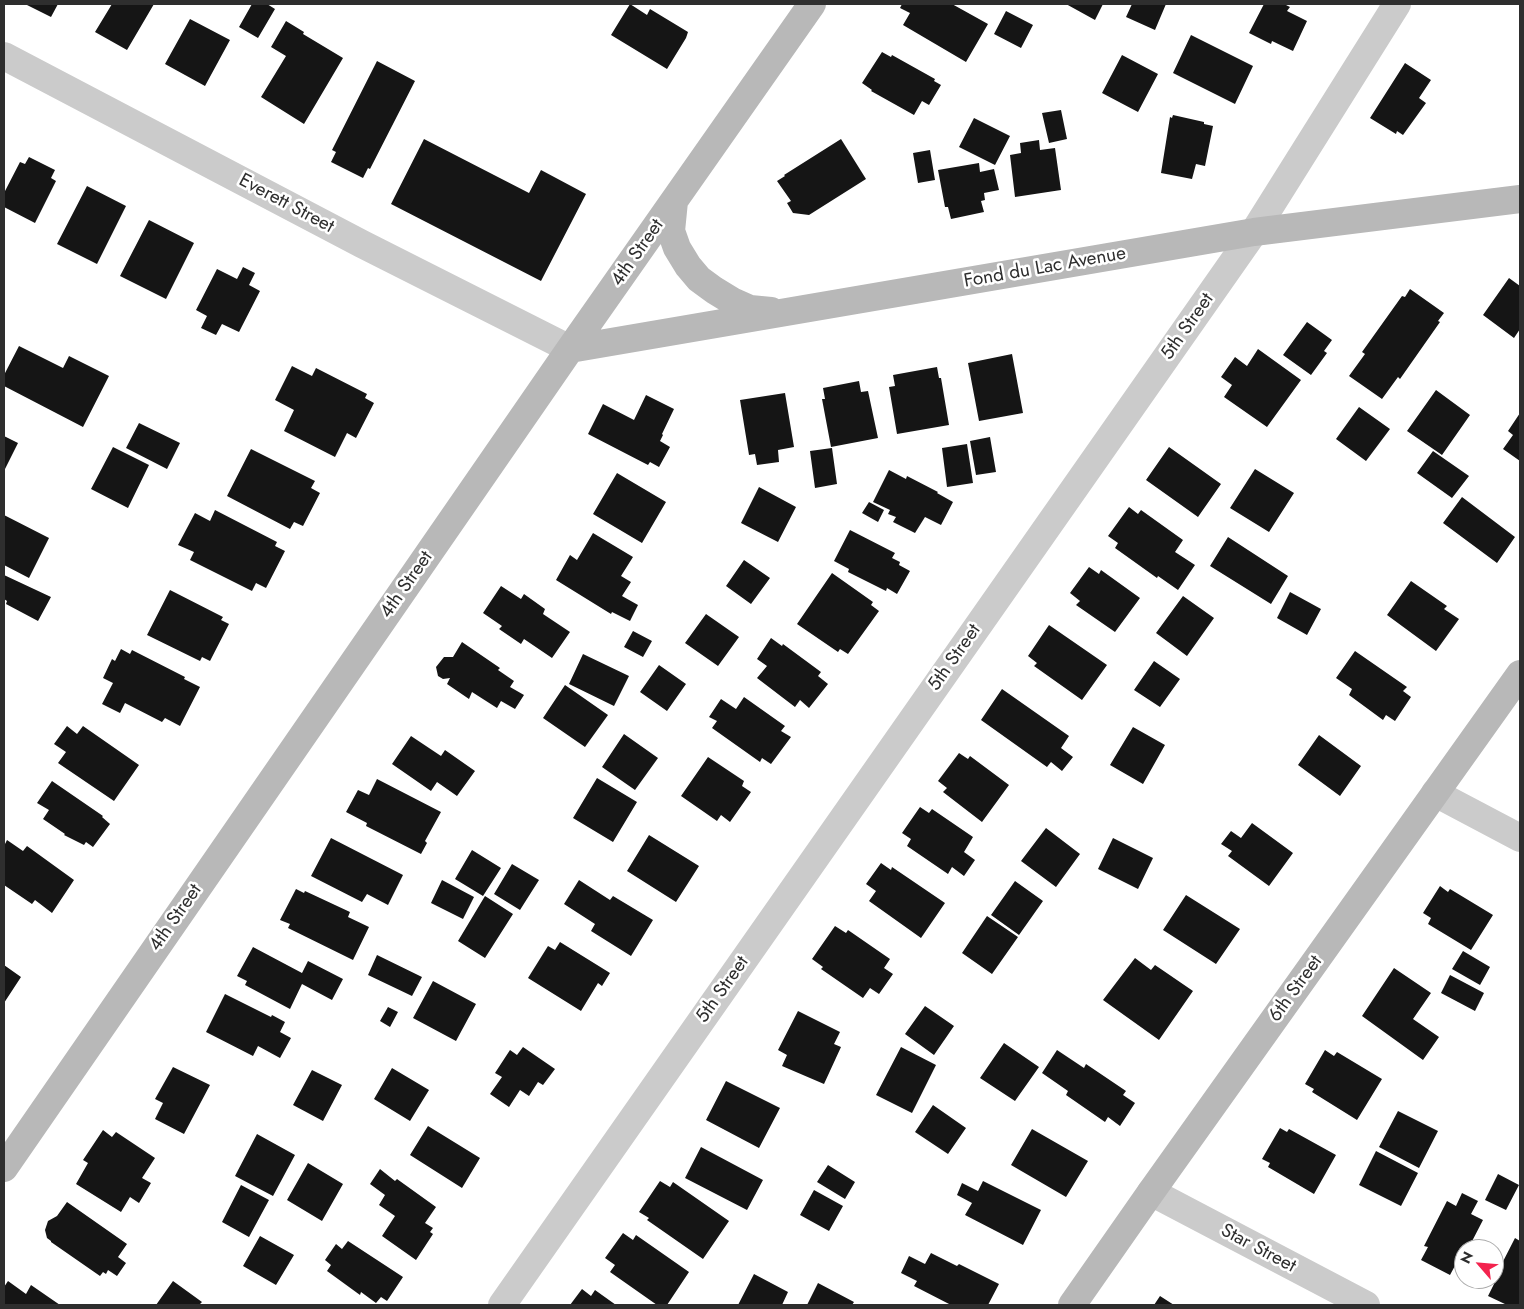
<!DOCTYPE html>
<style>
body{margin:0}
#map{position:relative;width:1524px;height:1309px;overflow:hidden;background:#fff;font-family:Jost,sans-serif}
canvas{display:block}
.frame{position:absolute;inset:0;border:5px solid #2e2e2e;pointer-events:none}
.north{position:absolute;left:1454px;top:1239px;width:50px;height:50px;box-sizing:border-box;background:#fff;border:1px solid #ababab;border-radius:50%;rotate:297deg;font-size:14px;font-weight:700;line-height:20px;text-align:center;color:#2e2e2e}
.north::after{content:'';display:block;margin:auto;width:18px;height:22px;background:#f3234e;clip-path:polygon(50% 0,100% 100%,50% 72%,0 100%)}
</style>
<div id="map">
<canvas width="1524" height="1309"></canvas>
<div class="frame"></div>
<div class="north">N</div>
</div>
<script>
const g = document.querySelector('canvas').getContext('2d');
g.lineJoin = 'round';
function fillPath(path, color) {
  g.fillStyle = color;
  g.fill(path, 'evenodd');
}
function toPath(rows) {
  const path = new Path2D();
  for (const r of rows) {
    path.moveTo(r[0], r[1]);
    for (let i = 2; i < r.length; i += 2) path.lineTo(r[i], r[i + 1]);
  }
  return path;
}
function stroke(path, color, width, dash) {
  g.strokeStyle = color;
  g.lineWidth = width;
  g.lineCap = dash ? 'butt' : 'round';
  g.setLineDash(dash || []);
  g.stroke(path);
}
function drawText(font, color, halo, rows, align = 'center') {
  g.font = font + ' Jost,sans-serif';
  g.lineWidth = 5;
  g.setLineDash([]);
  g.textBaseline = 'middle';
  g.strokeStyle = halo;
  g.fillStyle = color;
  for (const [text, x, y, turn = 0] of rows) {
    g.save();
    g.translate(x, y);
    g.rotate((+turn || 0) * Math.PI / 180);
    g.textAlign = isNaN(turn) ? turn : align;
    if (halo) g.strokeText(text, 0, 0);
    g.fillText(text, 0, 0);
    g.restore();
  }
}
const building = toPath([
 [25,4,58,4,51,17],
 [112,4,154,4,127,50,95,32],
 [252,4,267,4,275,9,258,38,239,27],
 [630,4,647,15,650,9,688,32,686,38,667,69,611,35],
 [902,4,952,4,988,24,966,62,903,25,910,13,900,8],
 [1066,4,1103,4,1095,20],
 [1132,4,1166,4,1155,30,1126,17],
 [1264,4,1284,4,1290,7,1287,11,1307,21,1293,51,1272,41,1271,44,1249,33],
 [1006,11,1033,25,1021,48,994,34],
 [190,19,230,40,205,86,165,64],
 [286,21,304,32,303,34,343,58,304,124,261,97,286,56,271,47],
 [1191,35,1253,66,1235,104,1173,73],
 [882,52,891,57,892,55,935,79,934,81,941,85,929,105,922,101,914,115,871,91,872,90,862,83],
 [1122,55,1158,74,1138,112,1102,93],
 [377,61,415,81,370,169,368,168,363,178,331,162,336,152,332,150],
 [1405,63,1431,80,1419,98,1426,103,1403,135,1397,131,1396,134,1370,118],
 [1061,110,1067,139,1049,143,1042,113],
 [1173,115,1204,122,1204,124,1213,126,1205,166,1196,164,1192,179,1161,173,1170,117,1172,118],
 [974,118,1010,136,995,165,959,147],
 [424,139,529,193,541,170,586,194,541,281,391,204],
 [841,139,866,179,809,215,793,213,787,203,791,201,777,181,785,176,784,175],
 [1039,140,1040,150,1055,148,1061,190,1015,197,1010,155,1021,153,1020,143],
 [930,150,935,180,918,183,913,153],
 [29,157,55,170,51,178,56,181,35,223,4,207,4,193,20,162,25,164],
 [979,163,980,172,994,169,999,190,984,193,985,200,981,201,984,212,951,219,948,207,945,207,938,170],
 [87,186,126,206,97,264,57,244],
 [149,220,194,243,166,299,120,276],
 [243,267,255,273,249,285,260,291,239,332,222,324,216,335,201,328,207,316,196,310,217,269,237,279],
 [1509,278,1520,286,1520,329,1514,338,1483,315],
 [1410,289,1444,313,1438,321,1440,322,1400,379,1398,377,1382,399,1349,376,1365,354,1362,352,1402,296,1405,297],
 [1307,322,1332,340,1324,351,1327,353,1311,375,1283,355],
 [19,346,63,368,69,356,109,376,83,427,4,386,4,375],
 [1258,349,1301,380,1267,427,1224,397,1232,385,1221,377,1235,357,1247,366],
 [1012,354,1023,413,979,421,968,363],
 [292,366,312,376,316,368,367,394,365,398,374,403,356,438,347,433,335,457,284,431,294,410,275,400],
 [937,367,939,378,941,378,949,425,897,434,889,387,895,386,893,375],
 [859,381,861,392,868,391,878,438,831,447,822,399,825,399,823,388],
 [1436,390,1470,415,1442,455,1407,431],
 [785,393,794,447,778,450,779,462,757,465,755,454,749,455,740,400],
 [646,395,674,409,662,434,663,435,660,441,670,447,659,467,650,462,648,465,588,434,603,404,634,420],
 [1359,407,1390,429,1366,461,1336,439],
 [1520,413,1520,461,1503,449,1513,435,1508,431],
 [139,423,180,443,167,469,126,448],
 [4,436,18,443,4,471],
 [990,437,996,472,976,475,970,441],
 [967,444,973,483,947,487,942,448],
 [113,447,149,465,128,508,91,489],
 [1169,447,1221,484,1198,517,1146,480],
 [832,448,837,484,815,488,810,451],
 [251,449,315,481,311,488,320,493,303,526,294,522,290,529,227,496],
 [1433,451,1469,476,1452,498,1417,473],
 [1255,469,1294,493,1269,532,1230,508],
 [889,470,906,479,907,476,938,492,937,493,953,502,941,525,925,517,915,533,893,522,896,517,888,514,890,510,873,502],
 [617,473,666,502,642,543,593,514],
 [759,487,796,507,778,542,741,523],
 [1462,497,1515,537,1497,563,1443,523],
 [869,502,884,510,878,522,862,513],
 [1129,507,1138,514,1141,510,1183,540,1175,552,1195,565,1178,590,1158,576,1157,578,1115,548,1118,543,1108,536],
 [215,510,277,542,275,546,285,551,266,588,256,583,252,591,190,560,194,552,178,545,195,513,210,521],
 [4,515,49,538,29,578,4,565],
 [850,530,895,553,892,558,900,562,899,565,910,571,897,594,887,588,886,591,848,572,849,569,834,561],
 [593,533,633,557,621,576,631,582,622,596,638,605,630,621,612,612,611,614,556,580,570,555,577,560],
 [1228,537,1288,576,1271,604,1210,566],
 [744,560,770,578,751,604,726,586],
 [1089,567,1099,574,1101,570,1140,598,1115,632,1076,605,1080,601,1070,593],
 [832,573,873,602,871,605,879,611,848,654,840,649,838,652,797,624],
 [4,575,51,597,38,621,6,604,7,601,4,599],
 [1411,581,1447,606,1444,609,1459,619,1436,651,1387,615],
 [501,586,521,599,524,594,545,609,543,614,570,632,552,658,524,639,521,644,499,629,502,626,483,613],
 [170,590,223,617,221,620,229,624,210,661,202,657,200,661,147,635],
 [1290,592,1321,609,1307,635,1277,618],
 [1183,596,1214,618,1187,656,1156,633],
 [706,614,739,637,718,666,685,643],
 [1049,625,1107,665,1082,700,1034,666,1037,663,1028,656],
 [633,631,652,641,643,657,624,647],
 [771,638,782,646,783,644,821,672,818,676,828,684,809,708,800,700,795,707,757,678,767,666,757,659],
 [462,642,500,668,498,670,514,681,510,687,524,695,515,709,501,701,497,708,472,692,469,699,447,684,450,678,443,679,438,676,436,667,444,657,453,657],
 [121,649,130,654,132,650,185,677,184,679,200,687,180,726,165,718,162,722,125,703,120,713,102,704,113,683,103,678,112,659,115,661],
 [1355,651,1407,687,1403,691,1411,697,1395,721,1386,715,1383,720,1349,695,1352,689,1336,678],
 [583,654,629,676,614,706,569,684],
 [1154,661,1180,679,1160,707,1134,690],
 [659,665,686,684,667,711,640,692],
 [565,685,608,715,585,747,543,718],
 [1002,689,1069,736,1061,748,1073,757,1062,771,1051,762,1047,767,981,720],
 [744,697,785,726,781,731,791,737,771,764,762,758,760,762,712,728,717,721,709,717,721,699,736,709],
 [67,726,77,734,83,726,139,765,114,801,58,763,66,752,54,744],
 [1133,727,1165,745,1143,784,1110,765],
 [624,734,658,758,635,790,602,767],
 [1319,735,1361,766,1340,796,1298,765],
 [411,736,441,756,445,750,475,771,457,796,437,782,431,791,392,764],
 [959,753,968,759,970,756,1009,785,982,822,943,792,947,788,938,781],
 [708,757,744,781,742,786,751,792,730,822,721,815,717,821,681,796],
 [597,778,637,802,613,842,573,818],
 [377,779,441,812,425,841,427,843,421,854,366,826,367,823,346,812,358,790,369,795],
 [52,781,103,816,102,817,110,824,93,847,86,842,84,845,64,835,65,834,43,819,49,810,37,803],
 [920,807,929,813,932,809,973,837,964,852,975,860,964,876,952,867,948,874,907,846,911,839,902,833],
 [1252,823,1293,853,1269,886,1228,856,1232,851,1221,844,1231,831,1241,838],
 [1046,828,1080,854,1056,887,1021,861],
 [649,835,699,866,676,902,627,871],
 [331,838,403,875,388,905,367,894,362,902,311,876],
 [1113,838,1153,858,1138,889,1098,869],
 [7,840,23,851,27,846,74,880,52,913,35,900,32,904,4,885,4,846],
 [472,850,501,868,483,896,455,879],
 [881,863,891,870,892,867,945,903,921,938,869,901,876,891,866,884],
 [512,864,539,880,520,910,494,894],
 [442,880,474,897,463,919,431,903],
 [579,880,610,900,613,896,653,920,631,956,591,931,595,924,564,904],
 [1015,881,1043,901,1019,935,991,915],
 [1440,886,1448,892,1450,889,1493,915,1471,950,1428,924,1431,918,1423,913],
 [296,889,304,893,305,891,350,912,348,917,369,927,353,960,288,928,290,924,280,920],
 [1186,895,1240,929,1216,964,1163,930],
 [485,896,513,914,485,958,458,941],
 [987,916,1018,937,992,974,962,953],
 [835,926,846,933,848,930,890,959,884,968,893,974,879,994,870,988,863,998,821,969,823,967,812,959],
 [560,942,610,973,602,986,598,983,581,1011,528,978,548,946,555,950],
 [253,947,302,973,308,961,343,979,332,1000,302,984,290,1009,245,985,247,981,237,976],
 [1463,951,1490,967,1480,985,1452,969],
 [377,955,422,977,412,996,368,975],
 [1135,958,1151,970,1155,965,1193,991,1159,1040,1103,1000],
 [4,965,21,977,4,1003],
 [1394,968,1431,993,1413,1019,1439,1037,1423,1060,1362,1016],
 [1450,975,1484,993,1475,1011,1441,993],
 [433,981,476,1004,456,1041,413,1018],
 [225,994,271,1017,272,1015,285,1022,280,1032,291,1038,280,1058,258,1046,253,1056,206,1032],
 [925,1006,954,1026,934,1055,905,1034],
 [388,1007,398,1012,390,1027,380,1021],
 [798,1011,840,1032,834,1044,841,1047,824,1084,782,1066,787,1055,778,1050],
 [1004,1043,1039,1067,1015,1101,980,1078],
 [523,1047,555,1069,543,1085,538,1082,529,1096,520,1090,509,1107,490,1094,502,1077,495,1073,510,1050,517,1055],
 [901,1047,936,1065,912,1113,876,1095],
 [1057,1050,1084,1068,1086,1064,1126,1091,1123,1095,1135,1103,1120,1126,1108,1117,1105,1122,1066,1095,1068,1091,1042,1073],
 [1325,1050,1334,1056,1337,1052,1382,1079,1357,1120,1312,1092,1314,1089,1305,1084],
 [173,1067,210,1085,184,1134,155,1119,163,1103,155,1099],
 [392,1068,429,1090,410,1121,374,1099],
 [312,1070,342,1085,323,1121,293,1105],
 [726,1081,780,1108,759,1148,706,1120],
 [933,1105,966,1128,948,1154,915,1132],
 [1398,1111,1438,1131,1419,1168,1379,1147],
 [428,1126,480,1158,462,1188,410,1155],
 [1280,1128,1287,1132,1289,1129,1336,1155,1314,1194,1268,1167,1270,1163,1262,1159],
 [1032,1129,1088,1161,1066,1197,1011,1165],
 [103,1130,112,1137,116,1132,155,1158,142,1178,151,1183,139,1203,130,1197,121,1212,76,1184,88,1163,83,1160],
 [257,1134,295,1155,273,1196,235,1176],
 [701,1147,763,1180,747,1210,685,1178],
 [1376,1151,1418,1173,1401,1206,1359,1185],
 [308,1163,343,1184,322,1221,287,1200],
 [828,1165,855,1182,845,1199,817,1182],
 [380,1169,395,1181,397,1179,436,1207,425,1223,433,1228,430,1232,433,1234,416,1260,382,1236,395,1216,379,1205,385,1195,370,1184],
 [1498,1174,1519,1185,1506,1210,1485,1200],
 [660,1181,670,1187,673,1182,729,1221,703,1259,647,1220,649,1218,639,1212],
 [983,1181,1041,1210,1023,1245,965,1215,972,1203,957,1195,962,1183,978,1191],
 [241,1185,269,1200,249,1237,222,1222],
 [814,1190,843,1206,829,1231,800,1215],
 [1462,1193,1478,1201,1471,1214,1483,1220,1468,1249,1464,1249,1464,1257,1461,1264,1457,1262,1450,1275,1421,1260,1428,1247,1424,1246,1447,1201,1456,1206],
 [67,1202,127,1244,118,1257,126,1263,117,1276,108,1270,106,1274,103,1272,100,1276,51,1242,51,1241,47,1238,45,1230,48,1221,57,1216],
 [623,1233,633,1240,636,1235,689,1272,667,1305,657,1305,610,1272,615,1265,605,1258],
 [260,1236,294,1255,276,1285,243,1266],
 [1515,1238,1520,1241,1520,1305,1507,1305,1488,1296,1494,1284,1492,1283],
 [348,1241,403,1277,387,1301,381,1297,376,1303,361,1292,360,1295,327,1271,331,1265,325,1260,336,1244,342,1249],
 [931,1253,957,1266,959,1264,999,1284,988,1305,951,1305,914,1286,917,1281,901,1273,909,1256,925,1264],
 [754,1274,788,1292,782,1305,738,1305],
 [8,1281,26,1294,31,1285,60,1305,4,1305,4,1287],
 [173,1281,202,1302,199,1305,156,1305],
 [818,1283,854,1302,852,1305,807,1305],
 [582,1289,591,1296,595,1290,616,1305,570,1305],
 [1160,1296,1174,1305,1154,1305]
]);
const street = toPath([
 [4,56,362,244,570,349],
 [1435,793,1520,838],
 [1151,1192,1366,1305],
 [502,1305,1254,232,1397,4]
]);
const secondary = toPath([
 [674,201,671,231,677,248,688,266,699,279,714,290,732,301,750,309,771,311],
 [570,349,1254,232,1520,199],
 [4,1168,570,349,812,4],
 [1072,1305,1151,1192,1520,674]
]);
const streetNames = [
 ["Everett Street",286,204,28],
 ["4th Street",638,253,-55],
 ["Fond du Lac Avenue",1045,268,-10],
 ["5th Street",1188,327,-55],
 ["4th Street",407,585,-55],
 ["5th Street",955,658,-55],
 ["4th Street",176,918,-55],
 ["6th Street",1296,989,-54],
 ["5th Street",723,990,-55],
 ["Star Street",1258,1249,28]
];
fillPath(building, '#151515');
stroke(street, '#cbcbcb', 28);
stroke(secondary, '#b8b8b8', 28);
drawText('19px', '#2e2e2e', '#fff', streetNames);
</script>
